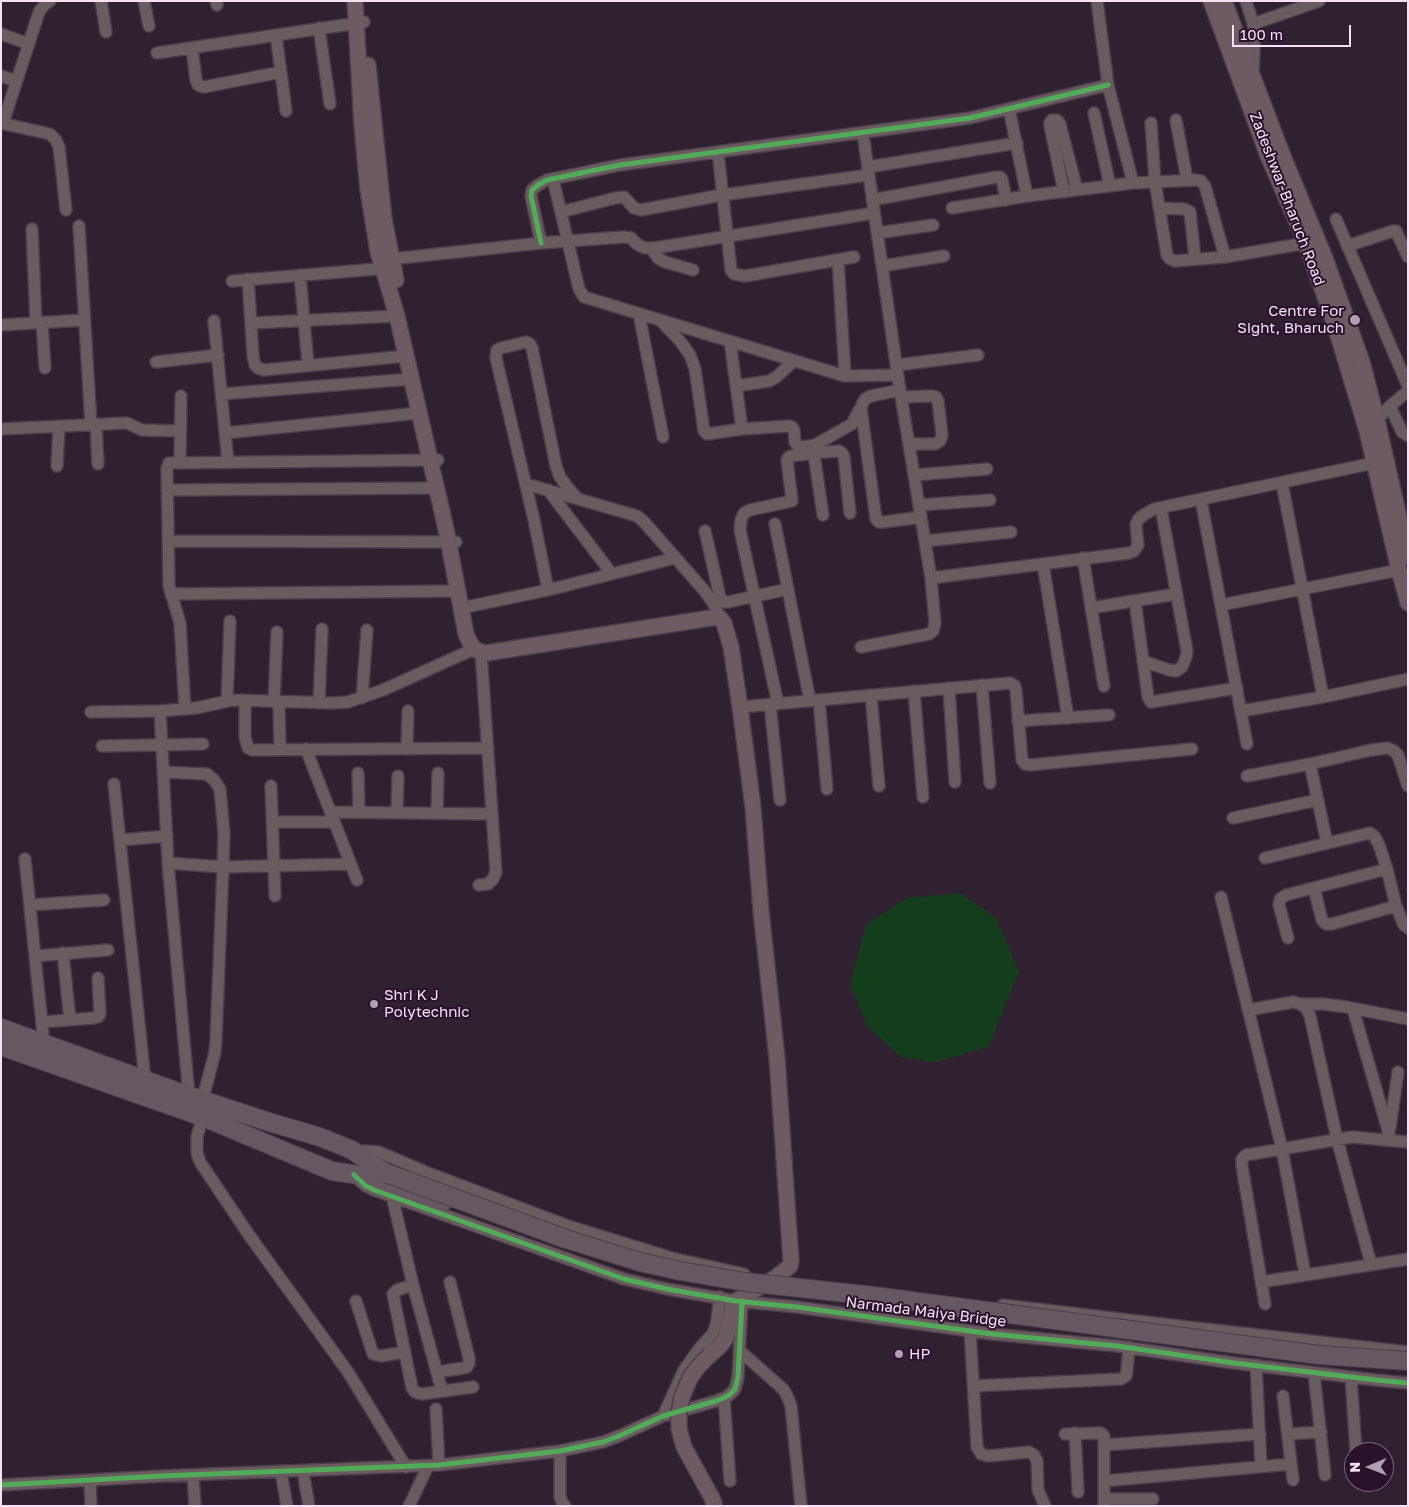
<!DOCTYPE html>
<style>
body{margin:0}
#map{position:relative;width:1409px;height:1507px;overflow:hidden;background:#302131;font-family:"Golos Text",sans-serif}
canvas{display:block}
.frame{position:absolute;inset:0;border:2px solid #f5e3f5;pointer-events:none}
.north{position:absolute;left:1344px;top:1442px;width:50px;height:50px;box-sizing:border-box;background:#2b122c;border:1px solid #7c667c;border-radius:50%;rotate:269deg;font-size:14px;font-weight:700;line-height:20px;text-align:center;color:#f5e3f5}
.north::after{content:'';display:block;margin:auto;width:18px;height:22px;background:#b09fb0;clip-path:polygon(50% 0,100% 100%,50% 72%,0 100%)}
.scale{position:absolute;left:1232px;top:25px;width:119px;height:22px;box-sizing:border-box;border:2px solid #f5e3f5;border-top:0;padding-left:6px;font-size:15px;line-height:18px;white-space:nowrap;color:#f5e3f5;-webkit-text-stroke:4px #2b122c;paint-order:stroke}
</style>
<div id="map">
<canvas width="1409" height="1507"></canvas>
<div class="frame"></div>
<div class="north">N</div>
<div class="scale">100 m</div>
</div>
<script>
const g = document.querySelector('canvas').getContext('2d');
g.lineJoin = 'round';
function fillPath(path, color) {
  g.fillStyle = color;
  g.fill(path, 'evenodd');
}
function toPath(rows) {
  const path = new Path2D();
  for (const r of rows) {
    path.moveTo(r[0], r[1]);
    for (let i = 2; i < r.length; i += 2) path.lineTo(r[i], r[i + 1]);
  }
  return path;
}
function stroke(path, color, width, dash) {
  g.strokeStyle = color;
  g.lineWidth = width;
  g.lineCap = dash ? 'butt' : 'round';
  g.setLineDash(dash || []);
  g.stroke(path);
}
function drawText(font, color, halo, rows, align = 'center') {
  g.font = font + ' "Golos Text",sans-serif';
  g.lineWidth = 4;
  g.setLineDash([]);
  g.textBaseline = 'middle';
  g.strokeStyle = halo;
  g.fillStyle = color;
  for (const [text, x, y, turn = 0] of rows) {
    g.save();
    g.translate(x, y);
    g.rotate((+turn || 0) * Math.PI / 180);
    g.textAlign = isNaN(turn) ? turn : align;
    if (halo) g.strokeText(text, 0, 0);
    g.fillText(text, 0, 0);
    g.restore();
  }
}
const green = toPath([
 [960,893,996,918,1019,972,988,1047,936,1062,901,1057,867,1026,850,985,866,925,907,898]
]);
const minor = toPath([
 [101,1,106,32],
 [144,1,149,26],
 [216,1,217,5],
 [1097,1,1108,85,1133,183],
 [1246,1,1255,30,1253,74],
 [1253,24,1319,1],
 [319,28,330,104],
 [1,34,29,44],
 [276,35,286,111],
 [192,48,196,80,198,85,204,87,281,72],
 [157,53,364,22],
 [1,76,16,81],
 [1009,109,1027,196],
 [1094,113,1110,186],
 [1176,120,1187,180],
 [1,122,4,120,39,12,45,4,50,1],
 [1,123,50,134,56,140,59,147,66,210],
 [1151,123,1155,182,1167,255,1170,259,1175,261,1225,257,1306,243],
 [718,152,731,270,734,274,745,276,854,257],
 [868,167,1017,143],
 [553,179,579,289,584,297,845,376,898,375],
 [1064,192,1050,126,1050,123,1052,120,1056,120,1058,121,1060,124,1077,190],
 [872,200,997,177,1000,177,1002,179,1006,200],
 [952,208,1027,196,1133,183,1195,180,1201,181,1205,186,1225,257],
 [1159,208,1184,209,1190,212,1195,259],
 [561,212,615,198,624,197,634,208,641,210,722,195,869,175],
 [1336,219,1408,386],
 [79,226,91,425],
 [32,229,36,323],
 [877,233,933,225],
 [541,243,531,196,532,190,538,185,547,180,620,165,970,118,1108,85],
 [1347,246,1393,231,1396,231,1408,257],
 [651,248,658,258,665,262,693,270],
 [391,259,541,243,623,237,631,238,637,244,645,248,654,248,874,213],
 [838,260,845,376],
 [882,266,944,256],
 [300,275,308,365],
 [248,279,253,356,255,365,258,368,264,370,406,356],
 [232,281,389,268],
 [639,314,663,437],
 [214,321,228,462],
 [661,321,680,341,690,355,695,369,704,431,707,434,742,429,789,426,792,427,794,430,795,442,797,445,801,447,815,445],
 [42,323,45,368],
 [251,323,397,316],
 [1,325,84,320],
 [730,341,742,429],
 [156,362,218,355],
 [897,365,978,355],
 [736,386,769,381,775,378,794,361],
 [221,394,411,379],
 [901,397,931,396,936,397,938,401,942,435,940,441,935,444,909,444],
 [1390,406,1402,432,1408,436],
 [861,408,876,519,879,522,884,522,921,517],
 [1373,424,1390,406,1408,391],
 [96,425,98,464],
 [1,429,127,423,142,430,180,431],
 [225,433,419,413],
 [180,462,181,396],
 [57,466,59,426],
 [914,475,987,469],
 [1282,483,1323,697],
 [526,484,637,516,644,522,703,589,714,604,720,618],
 [167,490,436,488],
 [548,490,612,574],
 [1201,500,1247,744],
 [919,505,990,500],
 [823,515,813,448,815,445,852,424,865,399,871,396,900,390],
 [775,524,810,701],
 [705,531,720,597,724,602,728,602,788,589],
 [168,541,456,542],
 [925,541,1011,532],
 [1083,558,1104,686],
 [1043,564,1068,718],
 [931,578,1129,553,1134,551,1138,545,1136,525,1138,520,1142,516,1154,509,1374,463],
 [548,590,534,520,496,358,497,350,501,348,526,342,530,344,532,348,556,466,560,477,568,488,577,498],
 [171,594,457,591],
 [1135,601,1148,697,1151,702,1237,688],
 [1221,605,1399,570],
 [466,607,548,590,675,558],
 [1091,608,1176,594],
 [861,647,929,634,933,631,935,623,931,578,899,384,863,134],
 [1143,661,1169,670,1176,671,1182,667,1186,657,1187,651,1161,508],
 [982,685,990,783],
 [949,688,955,782],
 [914,691,923,797],
 [871,695,879,786],
 [362,698,367,630],
 [819,700,827,789],
 [227,701,230,621],
 [245,701,245,737,248,748,252,750,488,748],
 [274,702,277,632],
 [279,702,280,749],
 [319,703,322,629],
 [770,704,780,800],
 [778,704,740,530,741,520,744,513,750,510,792,501,787,460,789,457,792,456,813,453,839,451,842,453,844,457,850,513],
 [740,707,1010,683,1015,686,1016,691,1022,760,1025,764,1030,765,1192,749],
 [185,709,180,623,169,586,167,469,169,463,438,460],
 [160,711,168,863,189,1096],
 [1241,711,1323,697,1408,679],
 [91,712,160,711,196,708,233,700,333,703,348,702,383,690,474,649],
 [1018,721,1109,715],
 [102,746,203,744],
 [306,749,357,880],
 [407,749,408,711],
 [1310,764,1327,843],
 [163,772,207,774,214,780,220,789,224,833,223,867,216,1039,215,1052,201,1106],
 [358,773,359,812],
 [1247,776,1310,764,1371,750,1388,748,1394,751,1398,755,1408,786],
 [114,784,145,1080],
 [271,786,275,896],
 [330,812,492,814],
 [397,813,398,776],
 [437,813,438,773],
 [1233,818,1318,800],
 [272,822,334,822],
 [120,840,167,836],
 [1265,858,1370,833,1375,837,1379,845,1387,869,1396,906,1404,925,1408,928],
 [25,859,43,1034,41,1047],
 [168,863,223,867,350,864],
 [479,885,488,884,493,879,496,872,481,652],
 [1314,888,1322,920,1326,924,1332,924,1396,906],
 [1221,897,1282,1149,1305,1274],
 [30,905,104,900],
 [1288,938,1279,905,1280,899,1286,895,1387,869],
 [63,953,70,1020],
 [35,956,108,950],
 [1300,1004,1324,1004,1346,1007,1408,1019],
 [1353,1009,1389,1134],
 [1248,1010,1293,1002,1300,1004,1306,1008,1310,1016,1337,1139,1371,1264],
 [42,1022,94,1018,98,1017,100,1014,98,978],
 [203,1117,197,1136,197,1153,200,1162,249,1235,348,1372,406,1467],
 [1390,1128,1398,1072],
 [357,1152,365,1151,379,1152,428,1173,568,1226,672,1258,744,1274],
 [358,1179,366,1186,374,1190,624,1279,667,1289,736,1301,797,1307,992,1334,1117,1346,1234,1363,1376,1380,1408,1383],
 [392,1196,413,1285,442,1391],
 [1261,1282,1408,1259],
 [413,1285,397,1290,393,1294,412,1388,415,1392,422,1394,473,1387],
 [356,1301,373,1354,381,1356,405,1352],
 [1265,1304,1242,1166,1242,1159,1246,1155,1352,1137,1408,1142],
 [1003,1305,1188,1327,1408,1352],
 [970,1331,977,1447,981,1454,988,1456,1029,1452,1034,1455,1037,1461,1038,1490,1045,1506],
 [739,1350,784,1390,788,1398,791,1406,801,1506],
 [1256,1365,1261,1467],
 [437,1372,463,1368,467,1367,469,1363,469,1358,450,1282],
 [1314,1373,1325,1475],
 [1351,1377,1356,1452],
 [973,1386,1121,1379,1126,1376,1127,1370,1129,1347],
 [1283,1396,1293,1480],
 [724,1398,730,1481],
 [436,1409,439,1465],
 [663,1416,684,1370,699,1349,713,1333,716,1325,720,1297],
 [1075,1433,1078,1492],
 [1065,1434,1101,1433,1104,1436,1104,1506],
 [1288,1434,1321,1432],
 [1104,1445,1260,1434],
 [560,1451,560,1497,563,1504,565,1506],
 [303,1471,309,1506],
 [281,1472,287,1506],
 [193,1475,195,1506],
 [90,1480,91,1506],
 [1104,1481,1291,1464],
 [1,1485,161,1476,439,1465,560,1451,603,1442,619,1436,663,1416,716,1401,728,1396,735,1389,738,1377,742,1301],
 [1104,1499,1153,1499],
 [409,1506,428,1466]
]);
const major = toPath([
 [355,1,362,126,368,190,378,252,397,316,446,529,466,634,470,643,474,649,481,652,486,653,717,617,720,618,724,623,731,647,740,707,753,807,761,911,777,1058,791,1261,790,1266,775,1278,736,1301,732,1309,726,1338,720,1346,710,1355],
 [1211,1,1268,156,1306,243,1334,322,1367,431,1399,570,1408,603],
 [1224,1,1281,151,1325,258,1362,362,1377,420,1408,557],
 [368,65,384,219,396,280]
]);
const highway = toPath([
 [1,1028,178,1092,269,1122,320,1137,352,1150,386,1173],
 [1,1046,203,1117,332,1171,359,1175,443,1202]
]);
const majorBridge = toPath([
 [710,1355,698,1367,690,1378,682,1397,679,1412,679,1429,684,1447,712,1498,715,1506]
]);
const highwayBridge = toPath([
 [386,1173,566,1239,640,1262,680,1271,745,1282,874,1296,1319,1355,1408,1361]
]);
const cycleway = toPath([
 [541,243,531,196,532,190,538,185,547,180,620,165,970,118,1108,85],
 [354,1175,366,1186,374,1190,624,1279,667,1289,736,1301,797,1307,992,1334,1117,1346,1234,1363,1376,1380,1408,1383],
 [1,1485,161,1476,439,1465,560,1451,603,1442,619,1436,663,1416,716,1401,728,1396,735,1389,738,1377,742,1301]
]);
const markers = [
 [1355,320,6,"#b09fb0"],
 [374,1004,5,"#b09fb0"],
 [899,1354,5,"#b09fb0"]
];
const streetNames = [
 ["Zadeshwar-Bharuch Road",1287,199,69],
 ["Narmada Maiya Bridge",926,1312,7]
];
const poiNames = [
 ["Centre For",1344,311,"right"],
 ["Sight, Bharuch",1344,328,"right"],
 ["Shri K J",384,995],
 ["Polytechnic",384,1012],
 ["HP",909,1354]
];
fillPath(green, '#143e1b');
stroke(minor, '#4b3e4b', 14);
stroke(major, '#4b3e4b', 18);
stroke(highway, '#4b3e4b', 20);
stroke(minor, '#695c5f', 11);
stroke(major, '#6c5b61', 15);
stroke(highway, '#665860', 18);
stroke(majorBridge, '#4b3e4b', 18, []);
stroke(highwayBridge, '#4b3e4b', 20, []);
stroke(majorBridge, '#6c5b61', 15);
stroke(highwayBridge, '#665860', 18);
stroke(cycleway, '#51ab58', 5);
for (const [x, y, r, color] of markers) {
  const dot = new Path2D();
  dot.arc(x, y, r, 0, 2 * Math.PI);
  g.fillStyle = color;
  g.fill(dot);
  stroke(dot, '#2b122c', 2);
}
drawText('15px', '#f5e3f5', '#2b122c', streetNames);
drawText('15px', '#f5e3f5', '#2b122c', poiNames, 'left');
</script>
